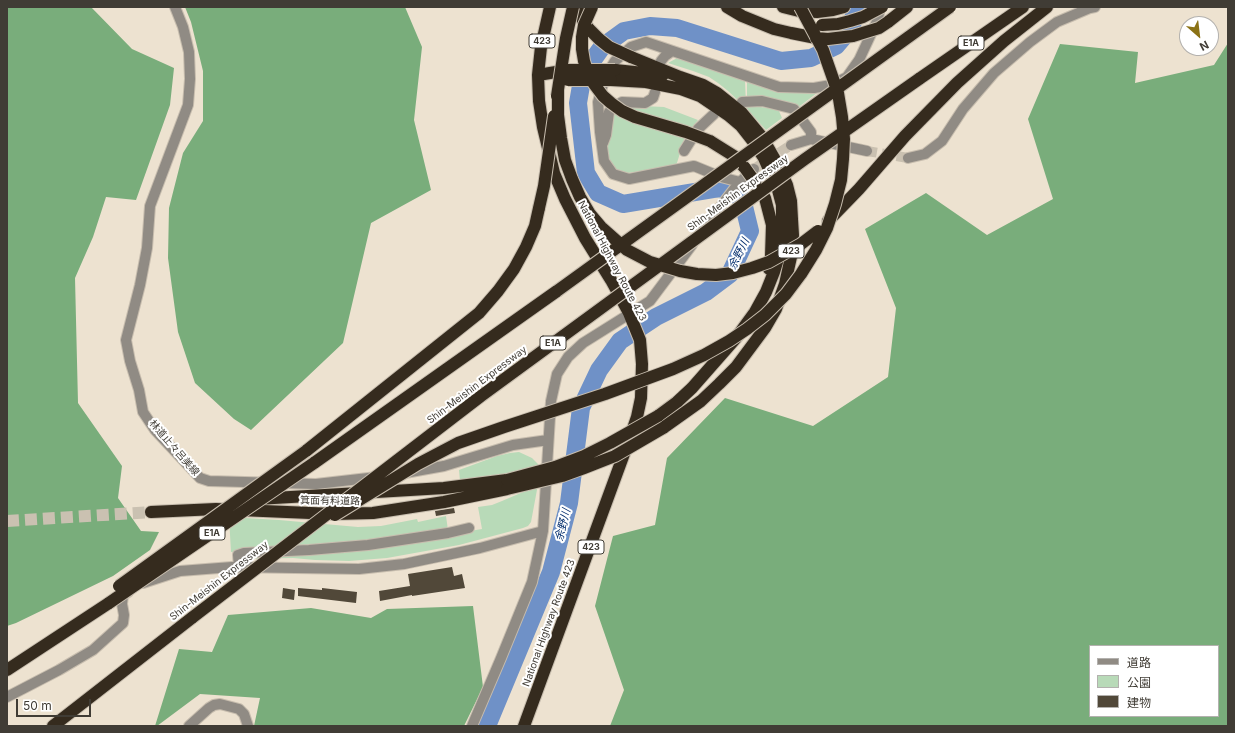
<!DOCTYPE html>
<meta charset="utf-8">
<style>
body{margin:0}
#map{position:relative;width:1235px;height:733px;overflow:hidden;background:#ede2d0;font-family:Inter,"Noto Sans JP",sans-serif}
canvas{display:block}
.frame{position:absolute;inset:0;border:8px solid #403c35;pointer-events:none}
.legend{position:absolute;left:1089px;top:645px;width:130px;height:72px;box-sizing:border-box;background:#fff;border:1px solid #b3b1ae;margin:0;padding:5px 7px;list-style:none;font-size:12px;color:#403c35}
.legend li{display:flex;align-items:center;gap:8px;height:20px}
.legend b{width:20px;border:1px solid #b3b1ae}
.north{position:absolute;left:1179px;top:16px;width:40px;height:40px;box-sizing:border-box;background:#fff;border:1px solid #b3b1ae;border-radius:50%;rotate:152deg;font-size:11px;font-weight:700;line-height:16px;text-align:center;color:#403c35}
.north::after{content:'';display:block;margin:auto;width:14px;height:18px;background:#8b7215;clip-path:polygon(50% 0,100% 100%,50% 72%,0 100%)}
.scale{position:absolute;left:16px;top:699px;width:75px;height:18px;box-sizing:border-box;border:2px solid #403c35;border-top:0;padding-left:5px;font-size:12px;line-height:14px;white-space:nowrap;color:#403c35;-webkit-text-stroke:3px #fff;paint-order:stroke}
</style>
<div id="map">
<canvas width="1235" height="733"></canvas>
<div class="frame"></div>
<ul class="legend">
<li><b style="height:5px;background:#908b84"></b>道路</li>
<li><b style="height:11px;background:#b8dab8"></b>公園</li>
<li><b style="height:11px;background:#514839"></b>建物</li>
</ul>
<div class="north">N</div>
<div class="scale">50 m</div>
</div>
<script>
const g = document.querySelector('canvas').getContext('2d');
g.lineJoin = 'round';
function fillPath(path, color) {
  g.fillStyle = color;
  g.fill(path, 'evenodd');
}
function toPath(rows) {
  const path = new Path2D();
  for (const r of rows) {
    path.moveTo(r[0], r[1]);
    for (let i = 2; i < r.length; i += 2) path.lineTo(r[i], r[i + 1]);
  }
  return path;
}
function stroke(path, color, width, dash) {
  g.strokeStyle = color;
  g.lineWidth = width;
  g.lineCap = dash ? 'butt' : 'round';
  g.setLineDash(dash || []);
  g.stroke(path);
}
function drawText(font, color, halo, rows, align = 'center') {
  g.font = font + ' Inter,"Noto Sans JP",sans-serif';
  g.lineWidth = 4;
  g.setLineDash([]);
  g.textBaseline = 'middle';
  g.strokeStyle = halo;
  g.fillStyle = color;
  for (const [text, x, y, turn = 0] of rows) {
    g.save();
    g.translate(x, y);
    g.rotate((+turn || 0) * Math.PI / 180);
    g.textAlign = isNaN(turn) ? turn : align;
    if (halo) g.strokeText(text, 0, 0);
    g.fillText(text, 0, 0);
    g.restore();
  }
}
const green = toPath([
 [679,57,745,81,746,105,768,108,772,106,779,111,782,118,766,130,745,107,728,91,718,83,709,77,693,71,668,63],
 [747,80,775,92,793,93,816,91,817,93,796,109,771,98,747,96],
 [621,105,664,107,698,120,685,137,676,166,621,174,617,172,606,159,607,145,610,113],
 [519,452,532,458,538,464,539,479,531,522,528,526,523,528,459,545,387,558,349,561,315,560,293,558,241,559,244,557,440,536,482,529,478,507,492,505,502,501,523,492,525,487,509,475,460,481,459,470,497,456,510,453],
 [446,516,448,530,347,545,231,552,229,517,279,520,358,527,381,526,417,519,418,522]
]);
const forest = toPath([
 [7,7,91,7,132,49,174,68,170,105,136,200,106,197,93,237,75,278,78,403,122,466,118,498,141,531,159,532,150,550,113,576,16,623,7,626],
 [185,7,405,7,422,47,414,120,431,190,371,223,343,343,251,430,234,419,195,383,178,332,168,258,169,208,183,153,203,121,203,71,191,22],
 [1228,43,1228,726,610,726,624,690,595,606,613,536,655,525,667,458,725,398,813,426,888,377,896,308,865,229,926,193,987,235,1053,199,1028,119,1060,44,1138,52,1135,83,1214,65],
 [1090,646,1218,646,1218,716,1090,716],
 [473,606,483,687,464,726,254,726,260,698,200,694,157,726,155,726,179,649,212,652,228,615,311,608,371,618,387,609]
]);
const river = toPath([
 [487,726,551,572,569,503,581,408,599,370,620,341,656,317,706,292,730,274,750,231,742,198,722,188,713,189,623,204,598,193,586,173,578,103,583,74,602,47,624,31,650,26,677,28,781,61,811,58,836,46,852,27,855,7]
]);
const building = toPath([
 [454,508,455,513,436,516,435,511],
 [452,567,454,576,462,574,465,588,412,596,412,595,380,601,379,591,410,586,408,574],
 [283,588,295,590,294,600,282,598],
 [298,588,322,590,322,588,357,592,356,603,298,596]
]);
const minorTunnel = toPath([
 [867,151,908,158],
 [754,169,791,145]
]);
const highwayTunnel = toPath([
 [7,521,151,512]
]);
const minor = toPath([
 [175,7,183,27,189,52,190,79,188,105,150,206,147,248,140,285,126,340,130,361,139,390,143,412,155,430,200,478,209,481,316,484,377,477],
 [661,61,665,56,672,51],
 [742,102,762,101,794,109,811,132,811,139],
 [603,143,606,135,609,112,614,107,622,102,645,103,653,98,655,92],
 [791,145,811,139,867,151],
 [684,151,698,129,714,114],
 [908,158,925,154,942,141,963,109,994,73,1030,42,1057,22,1090,8,1095,7],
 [740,182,721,177,694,166,629,179,613,174,604,161,600,132,598,102,605,77,615,61,631,47,646,42,779,87,814,88,831,85,847,77,859,60,878,19,880,7],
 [701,232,738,184,754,169],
 [405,473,444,466,513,445,548,440],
 [239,567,238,555,244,553,309,550,368,545,448,533,469,528],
 [143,583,180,571,232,567,359,569,404,564,480,548,543,531],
 [7,697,59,670,93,650,123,623,124,615,122,604,123,595,128,592],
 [189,726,209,708,214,705,220,704,239,709,244,714,248,726],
 [472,726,501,658,532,582,543,531,551,401,557,374,568,357,583,343,650,301,692,245]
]);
const highway = toPath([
 [579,7,580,13,583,21,589,29],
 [727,7,742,16,774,29,791,33,816,38],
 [783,7,799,11,817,12,833,10,844,7],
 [888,22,907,7],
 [631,57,680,77,703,85,717,93,742,113,762,137,778,165,787,185,791,201,792,219,793,235,791,257,785,284,776,309,765,328,736,367,719,384,701,401,663,428],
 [615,70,663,75],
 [538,75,568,70],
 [919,79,1023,7],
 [611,80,646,82,681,89,700,96,728,115,741,126,752,140,764,158,778,190,782,205,782,237,780,252,774,272,766,292,755,312,736,338,692,388,677,402,658,416],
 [710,141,734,156,744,167],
 [755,183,765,198,772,225,771,256,769,269],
 [828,221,859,189,905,136,957,83,1004,41,1047,7],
 [306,451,479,313,498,291,514,269,526,247,535,226,539,208],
 [314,463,557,291],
 [257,499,444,488,507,480],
 [151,512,216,509,334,514,373,513,444,502,507,489],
 [7,670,109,603],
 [53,726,193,617],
 [524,726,628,443,637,417,641,398,642,364,640,340,629,313,611,280,585,238,565,199,554,173,543,127,539,101,538,75,541,47,550,7]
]);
const highwayBridge = toPath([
 [592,7,584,25,582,37,582,49,584,61,588,74,594,84,603,96,611,103,622,111,635,117,686,132,710,141],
 [822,25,838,24,850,21,863,17,882,7],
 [590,30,599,39,609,47,631,57],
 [816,38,828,39,853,36,879,28,888,22],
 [568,70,615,70],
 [568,80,611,80],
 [558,89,558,115,561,138,565,160,572,179,580,197,590,214,601,227,627,250,650,262,680,271,697,274,716,275,733,273,752,268,769,262,801,244,818,231],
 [557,96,566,38,573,7],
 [745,168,755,182],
 [539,208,544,186,554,116],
 [557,291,950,7],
 [507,480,555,467,584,456,610,443,658,416],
 [507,489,562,476,584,468,615,456,663,428],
 [335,515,418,464,458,443,504,427,605,394,673,369,704,355,729,341,747,329,765,315,786,294,801,274,816,250,827,228,835,204,841,180,843,159,844,139,842,117,838,93,823,50,800,7],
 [119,586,306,451],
 [109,603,314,463],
 [193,617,481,396,805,159,919,79]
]);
const shields = [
 [542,41,26],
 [971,43,26],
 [791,251,26],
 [553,343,26],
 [212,533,26],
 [591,547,26]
];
const shieldNames = [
 ["423",542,41],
 ["E1A",971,43],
 ["423",791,251],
 ["E1A",553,343],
 ["E1A",212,533],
 ["423",591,547]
];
const streetNames = [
 ["Shin-Meishin Expressway",738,193,-36],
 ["National Highway Route 423",612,261,62],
 ["Shin-Meishin Expressway",477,385,-37],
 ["林道止々呂美線",174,448,49],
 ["箕面有料道路",330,501,1],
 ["Shin-Meishin Expressway",219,581,-38],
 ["National Highway Route 423",549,623,-70]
];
const waterNames = [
 ["余野川",739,254,-64],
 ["余野川",563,525,-76]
];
fillPath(green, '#b8dab8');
fillPath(forest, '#79ad7b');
stroke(river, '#6f91c7', 18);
fillPath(building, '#514839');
stroke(minorTunnel, '#cac1b1', 10, [10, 5]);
stroke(highwayTunnel, '#cac1b1', 12, [12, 6]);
stroke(minor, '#c7bdae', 12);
stroke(highway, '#c7bdae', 14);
stroke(minor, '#908b84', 10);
stroke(highway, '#352b1e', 12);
stroke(highwayBridge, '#c7bdae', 14, []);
stroke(highwayBridge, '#352b1e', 12);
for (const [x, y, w] of shields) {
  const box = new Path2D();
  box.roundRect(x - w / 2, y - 7, w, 14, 3);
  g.fillStyle = '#fff';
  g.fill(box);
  stroke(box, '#403c35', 1);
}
drawText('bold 9px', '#403c35', null, shieldNames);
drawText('10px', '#403c35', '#fff', streetNames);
drawText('italic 11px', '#022c6c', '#fff', waterNames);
</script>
